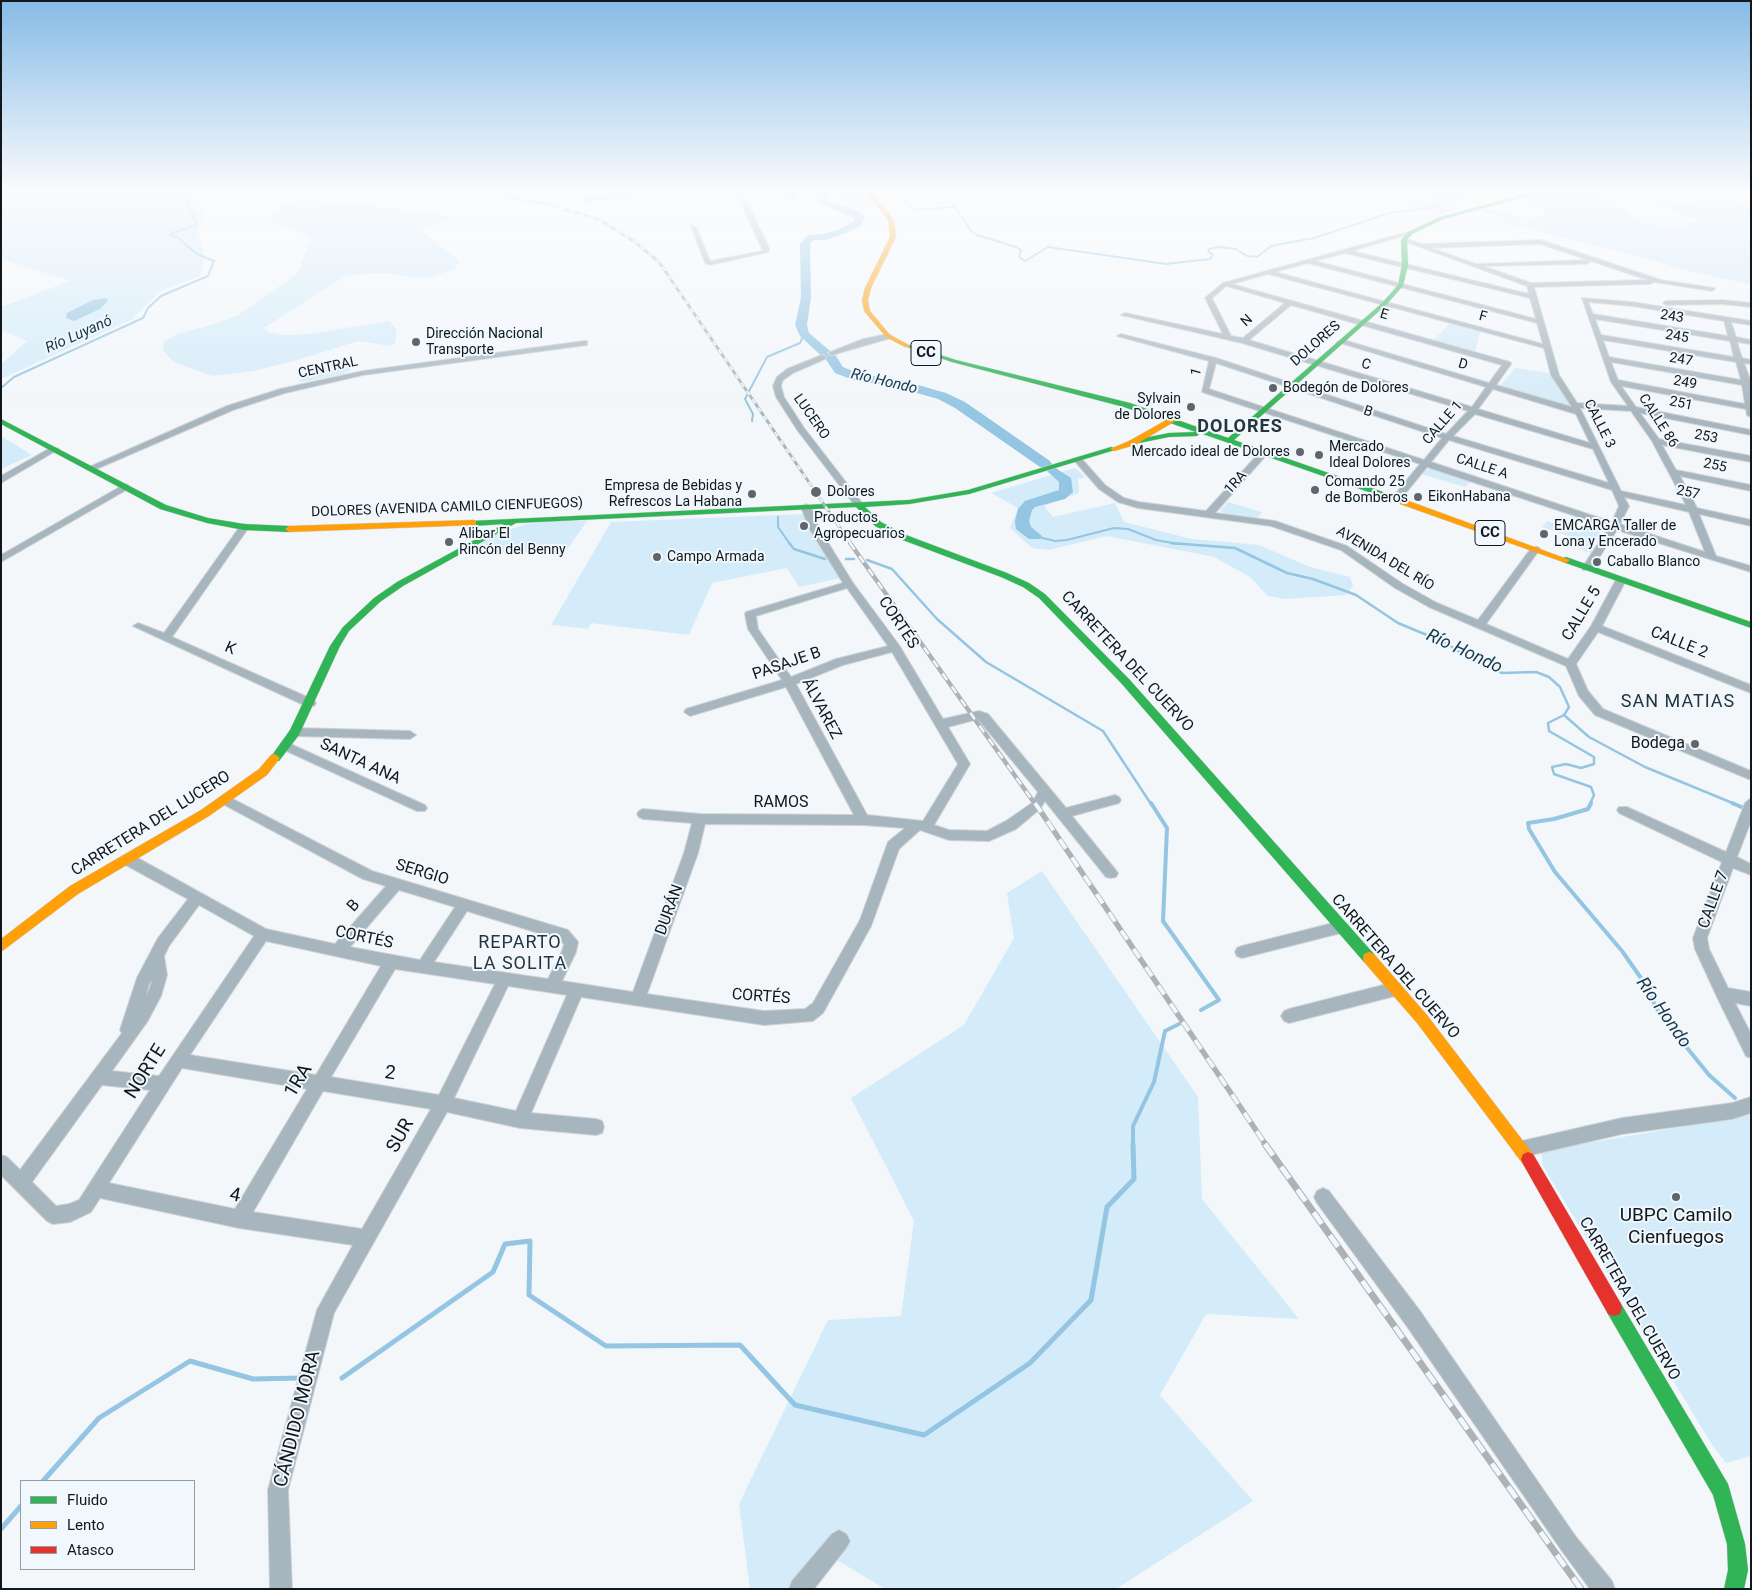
<!DOCTYPE html>
<meta charset="utf-8">
<style>
body{margin:0}
#map{position:relative;width:1752px;height:1590px;overflow:hidden;background:#f3f7fa;font-family:Roboto,sans-serif}
canvas{display:block}
.frame{position:absolute;inset:0;border:2px solid #11171b;pointer-events:none}
.legend{position:absolute;left:20px;top:1480px;width:175px;height:90px;box-sizing:border-box;background:#f0f8fd;border:1px solid #979ea3;margin:0;padding:6px 9px;list-style:none;font-size:15px;color:#11171b}
.legend li{display:flex;align-items:center;gap:10px;height:25px}
.legend b{width:25px;border:1px solid #979ea3}
</style>
<div id="map">
<canvas width="1752" height="1590"></canvas>
<div class="frame"></div>
<ul class="legend">
<li><b style="height:6px;background:#30b455"></b>Fluido</li>
<li><b style="height:6px;background:#ff9f0a"></b>Lento</li>
<li><b style="height:6px;background:#e5322d"></b>Atasco</li>
</ul>
</div>
<script>
const g = document.querySelector('canvas').getContext('2d');
g.lineJoin = 'round';
function fillPath(path, color) {
  g.fillStyle = color;
  g.fill(path, 'evenodd');
}
function toPath(rows) {
  const path = new Path2D();
  for (const r of rows) {
    path.moveTo(r[0], r[1]);
    for (let i = 2; i < r.length; i += 2) path.lineTo(r[i], r[i + 1]);
  }
  return path;
}
function stroke(path, color, width, dash) {
  g.strokeStyle = color;
  g.lineWidth = width;
  g.lineCap = dash ? 'butt' : 'round';
  g.setLineDash(dash || []);
  g.stroke(path);
}
function drawText(font, color, halo, rows, align = 'center') {
  g.font = font + ' Roboto,sans-serif';
  g.lineWidth = 4;
  g.setLineDash([]);
  g.textBaseline = 'middle';
  g.strokeStyle = halo;
  g.fillStyle = color;
  for (const [text, x, y, turn = 0] of rows) {
    g.save();
    g.translate(x, y);
    g.rotate((+turn || 0) * Math.PI / 180);
    g.textAlign = isNaN(turn) ? turn : align;
    if (halo) g.strokeText(text, 0, 0);
    g.fillText(text, 0, 0);
    g.restore();
  }
}
const green = toPath([
 [1,192,195,192,204,211,198,232,205,257,200,276,162,290,131,320,1,379,1,364,27,341,1,330,1,307,70,281,1,259],
 [831,192,860,192,871,207,840,203],
 [1435,192,1489,192,1450,202,1464,208,1438,215,1404,205],
 [1542,192,1597,192,1625,209,1641,222,1679,228,1696,220,1664,207,1637,192,1652,199,1681,202,1718,200,1706,192,1716,192,1751,210,1751,284,1688,271,1638,256,1495,221,1501,219,1520,225,1548,212,1516,200],
 [307,200,338,204,372,205,450,216,448,220,420,230,460,261,455,269,431,277,414,278,388,273,347,275,264,328,269,332,285,335,309,334,389,321,397,331,395,343,388,346,359,341,294,361,253,371,212,376,174,362,163,351,164,341,177,334,215,324,238,315,297,274,311,238,267,218,283,204],
 [1486,207,1531,220,1519,223,1476,210],
 [1450,323,1480,331,1475,353,1433,341],
 [341,362,356,364,355,367,343,374,303,382,298,381,305,375],
 [1515,368,1550,373,1573,407,1500,386],
 [1,436,32,455,1,469],
 [1075,468,1086,477,1078,479,1079,493,1044,506,1053,517,1115,503,1124,522,1192,539,1259,545,1310,567,1350,577,1353,586,1346,595,1285,599,1268,596,1250,577,1214,557,1107,536,1048,550,1032,548,1010,528,1018,508,991,493],
 [1430,468,1471,481,1465,487,1421,474],
 [1228,502,1262,512,1257,519,1224,513,1220,511],
 [804,514,841,578,799,587,787,568,712,583,689,635,591,623,588,629,551,625,611,522],
 [1586,519,1603,525,1591,553,1573,546,1574,538,1542,527,1547,521,1580,533],
 [545,521,587,521,564,554,470,551,494,535,523,525],
 [1042,871,1198,1097,1202,1199,1299,1319,1206,1314,1160,1395,1253,1501,1116,1589,885,1589,822,1551,805,1589,750,1589,739,1504,828,1320,901,1316,914,1221,851,1098,964,1025,1014,938,1007,893],
 [1751,1115,1751,1456,1726,1463,1711,1443,1543,1166,1541,1151]
]);
const water = toPath([
 [107,298,108,301,100,309,74,321,66,318,67,313,93,300]
]);
const streamFar3 = toPath([
 [903,192,903,199,916,210,955,207,971,231,977,235,1016,247,1021,250,1019,257,1025,261,1048,247,1166,264,1210,259,1213,255,1208,251,1209,249,1219,247,1236,249,1247,256,1257,257,1271,246,1314,238,1390,213,1431,208,1443,202,1450,192],
 [1,388,14,377,143,318,148,308,161,296,208,276,214,261,197,254,177,237,172,236,172,233,197,225,186,198,186,192],
 [752,421,753,414,745,399,767,357,800,343,804,334],
 [778,517,778,527,790,544],
 [1034,536,1055,541,1067,540,1114,528,1128,529,1156,540,1178,544]
]);
const streamFar2 = toPath([
 [789,543,794,549,825,559],
 [1171,543,1235,548,1287,573,1313,579,1356,595,1398,623,1446,643,1473,661,1502,673,1536,672,1549,677,1560,687,1569,707,1564,715,1548,723,1549,731,1594,757,1594,764,1581,768,1566,764,1552,767,1554,774,1591,787,1594,795,1590,804],
 [846,559,854,559],
 [867,560,892,569,937,619,986,662,1103,731,1151,804],
 [1564,715,1589,737,1645,767,1735,804]
]);
const streamFar1 = toPath([
 [1151,803,1167,828,1163,921,1219,1000,1201,1010],
 [1591,803,1588,809,1554,819,1528,823,1529,829,1555,872,1622,951,1643,981,1659,1013,1709,1075,1735,1098],
 [1732,803,1746,809],
 [1133,1145,1133,1126,1154,1082,1165,1031,1179,1024]
]);
const stream = toPath([
 [342,1378,493,1272,505,1244,530,1241,529,1295,606,1346,740,1345,795,1405,924,1435,1030,1363,1091,1300,1107,1207,1134,1179,1133,1144],
 [43,1481,99,1418,190,1361,253,1379,302,1378],
 [1,1529,21,1506]
]);
const river = toPath([
 [816,192,825,192,829,201,856,210,865,217,860,226,846,233,825,240,814,240,810,244,811,297,807,325,809,333,836,356,843,367,860,374,897,379,946,393,965,402,1050,461,1052,464,1050,467,1040,467,955,408,938,399,896,387,853,380,835,373,827,361,800,336,795,325,801,297,800,244,808,235,824,234,840,229,853,222,855,218,822,205,816,192],
 [1054,467,1071,478,1073,492,1065,499,1035,507,1032,510,1029,521,1031,527,1042,536,1039,539,1029,539,1016,529,1015,521,1018,509,1025,501,1059,490,1059,482,1047,471,1054,467]
]);
const street = toPath([
 [632,192,654,192,587,201,584,199,632,192],
 [736,192,742,192,769,248,769,252,710,265,705,263,691,226,696,227,710,261,763,251,736,192],
 [789,192,795,192,795,199,791,199,789,192],
 [1408,232,1413,233,1352,251,1529,294,1527,286,1401,240,1404,238,1421,244,1541,240,1661,280,1714,288,1715,289,1712,291,1654,282,1651,284,1534,287,1559,375,1577,403,1628,406,1611,382,1582,298,1632,302,1751,321,1751,325,1731,322,1736,337,1751,340,1751,344,1737,342,1742,358,1751,360,1751,364,1744,363,1751,382,1751,417,1747,415,1746,409,1621,386,1636,407,1751,430,1751,435,1640,413,1659,439,1751,456,1751,462,1662,445,1676,470,1751,485,1751,491,1680,476,1697,508,1751,520,1751,526,1699,514,1716,556,1751,566,1751,572,1617,530,1591,570,1583,570,1582,568,1609,527,1427,467,1399,501,1393,501,1393,497,1420,464,1202,392,1209,361,1117,336,1121,334,1216,358,1446,434,1468,411,1242,343,1121,315,1125,313,1223,334,1205,298,1223,283,1408,232],
 [1540,244,1648,280,1531,283,1483,266,1587,264,1590,262,1587,260,1476,264,1431,248,1540,244],
 [1345,253,1530,298,1536,319,1315,261,1345,253],
 [1308,263,1537,323,1543,344,1275,272,1308,263],
 [1268,274,1544,348,1551,375,1572,407,1496,385,1511,364,1510,362,1232,284,1268,274],
 [1226,286,1285,303,1243,338,1231,336,1212,298,1226,286],
 [1588,302,1632,306,1724,321,1728,336,1593,314,1588,302],
 [1291,305,1502,365,1489,383,1344,340,1337,342,1486,387,1472,407,1249,340,1291,305],
 [1595,319,1730,341,1734,357,1601,335,1595,319],
 [1603,340,1736,362,1741,380,1609,357,1603,340],
 [1611,362,1742,385,1745,404,1618,380,1611,362],
 [1216,363,1442,438,1424,460,1209,389,1216,363],
 [1493,389,1576,414,1590,443,1478,409,1493,389],
 [1580,408,1631,411,1652,441,1686,505,1621,491,1580,408],
 [1475,414,1593,449,1609,483,1453,436,1475,414],
 [1449,440,1612,490,1619,506,1612,522,1431,462,1449,440],
 [1624,497,1689,512,1705,552,1620,524,1629,506,1624,497],
 [1722,300,1751,303,1751,307,1722,304,1666,305,1663,303,1666,301,1722,300],
 [888,334,892,336,891,338,832,355,828,353,863,339,888,334],
 [584,341,587,341,587,345,363,375,285,393,233,410,94,470,87,468,227,406,280,389,363,371,584,341],
 [822,355,826,357,825,359,793,373,783,380,781,386,784,397,804,428,862,503,862,507,856,507,798,431,776,397,773,386,777,377,787,369,822,355],
 [52,447,59,449,1,483,1,476,52,447],
 [1262,450,1269,452,1215,513,1275,521,1347,546,1403,584,1437,603,1478,620,1532,547,1538,547,1540,549,1486,624,1568,659,1591,626,1617,578,1625,578,1626,580,1602,626,1751,685,1751,693,1598,632,1576,664,1588,691,1603,709,1751,771,1751,780,1595,715,1579,696,1566,666,1429,607,1395,588,1341,550,1271,526,1138,508,1118,502,1099,489,1073,459,1080,457,1105,485,1124,498,1139,502,1206,511,1262,450],
 [125,484,128,485,128,489,1,562,1,555,125,484],
 [806,504,811,507,819,528,853,583,899,645,943,719,979,711,988,714,1066,808,1115,795,1119,797,1121,800,1119,803,1072,816,1118,873,1116,877,1111,878,1106,877,1045,801,1040,809,1016,829,989,841,949,840,920,830,899,849,871,926,823,1013,813,1021,764,1025,581,997,531,1113,596,1119,602,1121,604,1127,602,1133,596,1135,520,1128,447,1112,334,1313,288,1490,292,1589,270,1589,268,1490,317,1310,353,1245,239,1228,100,1198,91,1212,70,1222,53,1224,47,1221,1,1175,1,1155,7,1157,20,1170,122,1033,120,1030,137,978,158,938,188,899,124,864,122,860,124,856,129,855,134,856,266,929,335,944,386,886,363,879,221,803,219,800,221,797,225,795,372,871,568,930,578,942,576,952,562,981,633,992,684,853,692,823,643,819,639,817,637,814,639,811,643,809,700,814,854,815,786,687,690,716,684,712,686,709,782,680,748,629,745,614,746,612,843,583,809,528,801,507,806,504],
 [847,588,888,646,836,659,791,677,758,629,756,616,847,588],
 [892,652,958,764,923,821,867,815,796,684,843,665,892,652],
 [978,719,1038,792,1032,803,1006,821,987,831,949,830,934,825,970,764,948,727,978,719],
 [705,824,863,825,905,828,888,842,860,920,813,1003,805,1009,764,1011,647,994,698,853,705,824],
 [399,890,455,907,420,960,350,947,399,890],
 [199,905,254,936,159,1076,112,1071,147,1022,161,996,167,975,164,956,169,946,199,905],
 [467,911,558,939,564,944,562,951,548,979,434,962,467,911],
 [266,941,381,966,316,1075,190,1055,266,941],
 [395,969,495,984,439,1095,331,1077,395,969],
 [152,980,149,990,146,996,149,984,152,980],
 [508,986,567,995,516,1111,454,1098,508,986],
 [182,1068,307,1089,235,1209,109,1183,182,1068],
 [102,1085,150,1090,79,1200,69,1204,56,1206,32,1182,102,1085],
 [323,1091,431,1109,362,1229,253,1212,323,1091],
 [244,524,249,527,172,637,314,700,316,703,314,706,306,706,133,626,138,623,164,633,241,525,244,524],
 [295,728,410,731,416,735,410,739,295,736,289,732,295,728],
 [286,742,425,805,427,808,425,811,417,811,282,749,280,746,282,743,286,742],
 [1751,798,1751,821,1737,857,1751,864,1751,875,1733,868,1707,938,1709,949,1728,988,1751,992,1751,1006,1735,1003,1751,1034,1751,1058,1746,1056,1718,999,1695,949,1693,938,1722,862,1619,813,1617,810,1619,807,1627,807,1726,852,1745,803,1751,798],
 [1341,921,1346,923,1348,927,1346,931,1341,933,1242,958,1237,956,1235,952,1237,948,1242,946,1341,921],
 [1395,982,1400,984,1402,989,1400,994,1395,996,1289,1023,1284,1021,1281,1016,1284,1011,1289,1009,1395,982],
 [1751,1097,1751,1113,1732,1119,1622,1134,1522,1157,1516,1155,1514,1149,1516,1143,1522,1141,1622,1118,1732,1103,1751,1097],
 [1323,1188,1329,1191,1420,1311,1576,1537,1612,1581,1615,1589,1590,1589,1562,1551,1406,1325,1317,1203,1314,1197,1317,1191,1323,1188],
 [839,1530,846,1534,850,1541,846,1548,814,1589,789,1589,792,1581,832,1534,839,1530]
]);
const fast = toPath([
 [1533,192,1542,192,1444,219,1412,234,1407,240,1408,265,1403,286,1386,305,1234,440,1406,500,1407,502,1403,504,1200,433,1197,436,1169,437,1129,445,1129,441,1169,433,1196,432,1124,407,952,362,904,346,909,345,956,360,1130,403,1228,438,1382,303,1398,285,1402,265,1401,240,1408,232,1440,217,1533,192],
 [1,419,166,505,208,518,244,524,289,526,293,529,289,532,244,530,207,523,160,509,1,424,1,419],
 [1111,447,1118,449,969,494,909,504,865,507,881,522,906,535,1007,573,1029,583,1045,594,1129,679,1374,954,1375,958,1374,962,1369,964,1364,962,1121,683,1039,598,1023,587,1001,577,900,539,875,526,856,507,516,523,403,586,380,602,349,631,340,646,299,735,279,761,271,761,270,758,290,730,330,646,343,627,374,598,397,582,504,524,473,526,470,525,470,521,909,500,968,490,1111,447],
 [1566,557,1751,622,1751,628,1563,562,1563,558,1566,557],
 [1614,1300,1620,1302,1728,1484,1745,1544,1748,1570,1744,1589,1724,1589,1728,1570,1727,1544,1713,1495,1608,1314,1606,1308,1608,1302,1614,1300]
]);
const slow = toPath([
 [866,192,871,192,894,220,896,237,871,288,868,300,870,311,890,335,909,345,909,347,905,347,886,337,864,311,862,300,865,288,890,237,888,220,866,192],
 [1170,418,1177,420,1135,445,1114,451,1110,449,1129,441,1170,418],
 [1400,500,1406,500,1570,560,1566,563,1563,562,1400,504,1400,500],
 [473,520,476,521,476,525,289,532,285,529,289,526,473,520],
 [275,754,280,758,267,775,209,816,78,894,1,952,1,939,70,886,201,810,259,769,271,755,275,754],
 [1369,952,1374,954,1427,1015,1533,1154,1535,1159,1533,1164,1528,1166,1523,1164,1417,1023,1364,962,1363,958,1364,954,1369,952]
]);
const jam = toPath([
 [1528,1152,1533,1154,1620,1302,1622,1308,1620,1314,1614,1316,1608,1314,1523,1164,1521,1159,1523,1154,1528,1152]
]);
const railFar3 = toPath([
 [482,192,551,205,600,220,635,242,659,262,851,544]
]);
const railFar2 = toPath([
 [850,543,1035,804]
]);
const railFar1 = toPath([
 [1035,803,1266,1145]
]);
const rail = toPath([
 [1265,1144,1581,1589]
]);
const markers = [
 [416,342,5,"#606569"],
 [1273,388,5,"#606569"],
 [1191,407,5,"#606569"],
 [1300,452,5,"#606569"],
 [1319,455,5,"#606569"],
 [1315,490,5,"#606569"],
 [816,492,6,"#606569"],
 [752,494,5,"#606569"],
 [1418,497,5,"#606569"],
 [804,526,5,"#606569"],
 [1544,534,5,"#606569"],
 [449,542,5,"#606569"],
 [657,557,5,"#606569"],
 [1597,562,5,"#606569"],
 [1695,744,5,"#606569"],
 [1676,1197,5,"#606569"]
];
const farStreetnames = [
 ["E",1384,315,16],
 ["F",1483,317,15],
 ["243",1672,317,9],
 ["N",1247,321,-42],
 ["245",1677,337,9],
 ["DOLORES",1316,344,-41],
 ["247",1681,360,10],
 ["C",1366,365,17],
 ["D",1463,365,16],
 ["CENTRAL",328,368,-12],
 ["1",1197,372,-75],
 ["249",1685,383,11],
 ["251",1681,404,12],
 ["B",1368,412,18],
 ["LUCERO",811,417,55],
 ["CALLE 86",1658,421,57],
 ["CALLE 1",1443,423,-49],
 ["CALLE 3",1599,424,63],
 ["253",1706,437,11],
 ["255",1715,466,12],
 ["CALLE A",1482,467,18],
 ["1RA",1236,483,-48],
 ["257",1688,493,12],
 ["DOLORES (AVENIDA CAMILO CIENFUEGOS)",447,508,-2],
 ["AVENIDA DEL RÍO",1385,559,31]
];
const farPoinames = [
 ["Dirección Nacional",426,334],
 ["Transporte",426,350],
 ["Bodegón de Dolores",1283,388],
 ["Sylvain",1181,399,"right"],
 ["de Dolores",1181,415,"right"],
 ["Mercado",1329,447],
 ["Ideal Dolores",1329,463],
 ["Mercado ideal de Dolores",1290,452,"right"],
 ["Comando 25",1325,482],
 ["de Bomberos",1325,498],
 ["Empresa de Bebidas y",742,486,"right"],
 ["Refrescos La Habana",742,502,"right"],
 ["Dolores",827,492],
 ["EikonHabana",1428,497],
 ["Productos",814,518],
 ["Agropecuarios",814,534],
 ["EMCARGA Taller de",1554,526],
 ["Lona y Encerado",1554,542],
 ["Alibar El",459,534],
 ["Rincón del Benny",459,550],
 ["Campo Armada",667,557],
 ["Caballo Blanco",1607,562]
];
const farWaternames = [
 ["Río Luyanó",79,335,-24],
 ["Río Hondo",884,382,13]
];
const shields = [
 [926,353,30],
 [1490,533,30]
];
const shieldNames = [
 ["CC",926,353],
 ["CC",1490,533]
];
const streetNames = [
 ["CALLE 5",1582,614,-59],
 ["CORTÉS",898,623,56],
 ["CALLE 2",1679,643,22],
 ["K",230,649,24],
 ["CARRETERA DEL CUERVO",1127,662,47],
 ["PASAJE B",787,664,-19],
 ["ÁLVAREZ",821,709,62],
 ["SANTA ANA",360,762,25],
 ["RAMOS",781,803],
 ["CARRETERA DEL LUCERO",151,824,-32],
 ["SERGIO",422,873,17],
 ["CALLE 7",1714,900,-70],
 ["B",354,906,-49],
 ["DURÁN",670,910,-70],
 ["CORTÉS",364,938,12],
 ["CARRETERA DEL CUERVO",1395,967,49],
 ["CORTÉS",761,997,4],
 ["CARRETERA DEL CUERVO",1629,1299,60]
];
const poiNames = [
 ["Bodega",1685,744]
];
const farDistrictnames = [
 ["DOLORES",1240,427]
];
const waterNames = [
 ["Río Hondo",1464,652,25],
 ["Río Hondo",1663,1013,55]
];
const neighbourhoodNames = [
 ["SAN MATIAS",1678,702],
 ["REPARTO",520,943],
 ["LA SOLITA",520,964]
];
const nearStreetnames = [
 ["NORTE",146,1072,-58],
 ["2",390,1074,9],
 ["1RA",299,1081,-59],
 ["SUR",401,1136,-61],
 ["4",235,1196,11],
 ["CÁNDIDO MORA",298,1419,-76]
];
const nearPoinames = [
 ["UBPC Camilo",1676,1216],
 ["Cienfuegos",1676,1238]
];
fillPath(green, '#d4ebf9');
fillPath(water, '#94c5e2');
stroke(streamFar3, '#94c5e2', 2);
stroke(streamFar2, '#94c5e2', 2.5);
stroke(streamFar1, '#94c5e2', 4);
stroke(stream, '#94c5e2', 5);
fillPath(river, '#94c5e2');
stroke(street, '#d0d3d5', 2);
stroke(fast, '#d0d3d5', 1);
stroke(slow, '#d0d3d5', 1);
stroke(jam, '#d0d3d5', 1);
fillPath(street, '#a7b5be');
fillPath(fast, '#30b455');
fillPath(slow, '#ff9f0a');
fillPath(jam, '#e5322d');
stroke(railFar3, '#acb3b7', 3);
stroke(railFar2, '#acb3b7', 4.5);
stroke(railFar1, '#acb3b7', 5.5);
stroke(rail, '#acb3b7', 7);
stroke(railFar3, '#f0f8fd', 2, [5]);
stroke(railFar2, '#f0f8fd', 2.5, [8]);
stroke(railFar1, '#f0f8fd', 4, [11]);
stroke(rail, '#f0f8fd', 5, [14]);
const sky = g.createLinearGradient(0, 0, 0, 415);
sky.addColorStop(0, '#86bbe6');
sky.addColorStop(0.46, '#fafbfd');
sky.addColorStop(1, '#fafbfd00');
g.fillStyle = sky;
g.fillRect(0, 0, 1752, 415);
for (const [x, y, r, color] of markers) {
  const dot = new Path2D();
  dot.arc(x, y, r, 0, 2 * Math.PI);
  g.fillStyle = color;
  g.fill(dot);
  stroke(dot, '#f0f8fd', 2);
}
drawText('14px', '#11171b', '#f0f8fd', farStreetnames);
drawText('14px', '#11171b', '#f0f8fd', farPoinames, 'left');
drawText('italic 15px', '#173648', '#f0f8fd', farWaternames);
for (const [x, y, w] of shields) {
  const box = new Path2D();
  box.roundRect(x - w / 2, y - 12.5, w, 25, 4);
  g.fillStyle = '#f0f8fd';
  g.fill(box);
  stroke(box, '#11171b', 1);
}
drawText('bold 15px', '#11171b', null, shieldNames);
drawText('16px', '#11171b', '#f0f8fd', streetNames);
drawText('16px', '#11171b', '#f0f8fd', poiNames, 'right');
g.letterSpacing = '1px';
drawText('bold 18px', '#25343d', '#f0f8fd', farDistrictnames);
g.letterSpacing = '0px';
drawText('italic 18px', '#173648', '#f0f8fd', waterNames);
g.letterSpacing = '1px';
drawText('18px', '#25343d', '#f0f8fd', neighbourhoodNames);
g.letterSpacing = '0px';
drawText('19px', '#11171b', '#f0f8fd', nearStreetnames);
drawText('19px', '#11171b', '#f0f8fd', nearPoinames);
</script>
